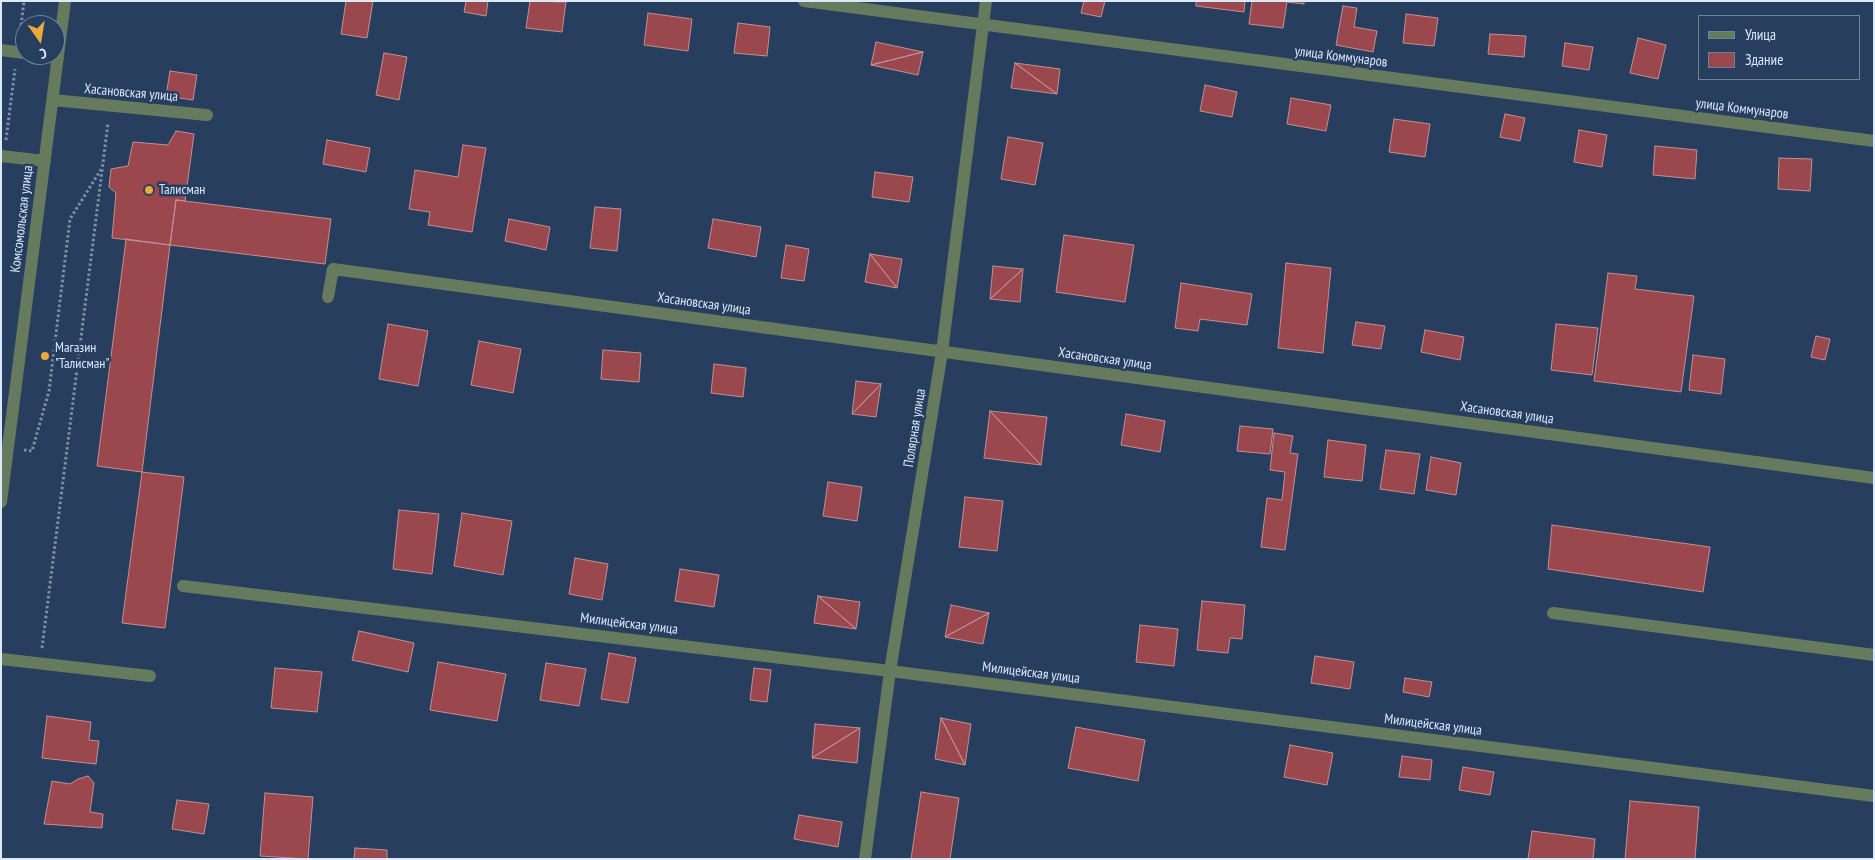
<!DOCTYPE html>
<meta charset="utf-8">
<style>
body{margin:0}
#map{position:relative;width:1875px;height:860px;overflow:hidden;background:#273e5f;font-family:"PT Sans Narrow",sans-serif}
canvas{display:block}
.frame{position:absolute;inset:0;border:2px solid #dae9fd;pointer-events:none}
.legend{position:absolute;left:1698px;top:15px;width:162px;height:65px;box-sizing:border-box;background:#273e5f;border:1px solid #6f829e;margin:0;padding:6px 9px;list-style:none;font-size:15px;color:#dae9fd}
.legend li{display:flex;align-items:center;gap:10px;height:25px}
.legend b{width:25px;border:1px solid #6f829e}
.north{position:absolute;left:15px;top:15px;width:50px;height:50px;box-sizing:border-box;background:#273e5f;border:1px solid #6f829e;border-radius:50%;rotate:167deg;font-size:14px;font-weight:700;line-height:20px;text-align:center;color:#dae9fd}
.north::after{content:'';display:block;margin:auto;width:18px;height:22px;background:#eaaa39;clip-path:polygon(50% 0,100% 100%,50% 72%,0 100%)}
</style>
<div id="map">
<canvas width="1875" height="860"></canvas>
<div class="frame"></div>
<ul class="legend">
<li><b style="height:6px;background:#667b5d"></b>Улица</li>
<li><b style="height:14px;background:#9b474e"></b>Здание</li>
</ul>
<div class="north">С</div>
</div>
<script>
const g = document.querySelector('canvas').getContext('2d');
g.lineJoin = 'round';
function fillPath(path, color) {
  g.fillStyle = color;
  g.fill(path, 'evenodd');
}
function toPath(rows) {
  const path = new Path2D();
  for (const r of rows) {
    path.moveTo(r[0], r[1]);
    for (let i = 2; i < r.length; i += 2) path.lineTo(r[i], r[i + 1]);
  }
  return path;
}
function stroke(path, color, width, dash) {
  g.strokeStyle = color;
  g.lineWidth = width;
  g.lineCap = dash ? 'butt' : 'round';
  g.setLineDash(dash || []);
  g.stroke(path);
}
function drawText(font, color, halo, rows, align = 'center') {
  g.font = font + ' "PT Sans Narrow",sans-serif';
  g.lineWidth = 5;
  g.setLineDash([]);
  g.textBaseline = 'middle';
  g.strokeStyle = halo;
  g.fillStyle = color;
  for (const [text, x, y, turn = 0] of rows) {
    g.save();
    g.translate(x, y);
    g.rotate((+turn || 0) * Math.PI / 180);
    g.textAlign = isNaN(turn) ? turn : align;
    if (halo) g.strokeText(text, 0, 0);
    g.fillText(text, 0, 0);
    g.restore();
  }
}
const building = toPath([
 [346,1,373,1,367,38,341,34,346,1],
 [466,1,488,1,486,16,464,12,466,1],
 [530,1,566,2,562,32,526,28,530,1],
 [1084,1,1105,1,1101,17,1081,13,1084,1],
 [1196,1,1245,1,1244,12,1196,6,1196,1],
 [1252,1,1304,1,1304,4,1287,2,1283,28,1249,24,1252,1],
 [1343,6,1357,8,1354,27,1377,31,1373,52,1336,45,1343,6],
 [648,13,692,19,688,51,644,45,648,13],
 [1406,14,1438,18,1434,46,1403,43,1406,14],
 [738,23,770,27,767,56,734,53,738,23],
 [1490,34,1526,36,1524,57,1488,54,1490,34],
 [1638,38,1666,45,1658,79,1630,73,1638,38],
 [876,42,923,52,871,65,876,42],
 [1565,43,1593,47,1589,70,1562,66,1565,43],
 [923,52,918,75,871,65,923,52],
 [384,53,407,57,399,100,376,95,384,53],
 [1015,63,1060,69,1057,94,1015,63],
 [1015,63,1057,94,1011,88,1015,63],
 [170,71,197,75,193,100,166,96,170,71],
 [1205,85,1237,92,1232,117,1200,111,1205,85],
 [1291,98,1331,105,1326,131,1287,124,1291,98],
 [1505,114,1525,118,1520,141,1500,137,1505,114],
 [1394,119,1430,124,1425,157,1389,152,1394,119],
 [1579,130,1607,135,1602,167,1574,162,1579,130],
 [176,131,194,134,185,201,176,200,170,245,112,238,116,193,109,187,111,169,128,166,133,142,168,145,176,131],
 [1008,137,1043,143,1035,185,1001,179,1008,137],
 [327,140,370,148,366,172,323,164,327,140],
 [463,145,486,148,472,232,428,225,430,212,409,209,415,170,458,177,463,145],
 [1655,146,1697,150,1695,179,1653,175,1655,146],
 [1779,158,1812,159,1810,191,1778,189,1779,158],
 [875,172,913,177,909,202,872,197,875,172],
 [176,200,331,219,325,264,170,245,176,200],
 [595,207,621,209,617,251,590,248,595,207],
 [509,219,550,227,546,250,505,241,509,219],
 [713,219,761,227,756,257,708,248,713,219],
 [1064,235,1134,245,1125,302,1056,292,1064,235],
 [126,239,170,245,142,472,97,466,126,239],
 [786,245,809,249,804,281,781,278,786,245],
 [870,254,902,259,897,288,870,254],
 [870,254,897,288,865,282,870,254],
 [1286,263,1331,268,1323,353,1278,348,1286,263],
 [993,266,1023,269,990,299,993,266],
 [1023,269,1020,302,990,299,1023,269],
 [1608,273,1637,276,1635,289,1694,296,1681,392,1594,381,1608,273],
 [1181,283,1252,294,1247,325,1200,319,1198,331,1175,328,1181,283],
 [1356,322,1385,326,1381,349,1352,345,1356,322],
 [388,324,428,331,418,386,379,379,388,324],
 [1556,324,1598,328,1592,375,1551,370,1556,324],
 [1425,330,1464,337,1460,360,1421,352,1425,330],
 [1816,336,1830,339,1825,360,1811,357,1816,336],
 [479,341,521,349,513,393,471,385,479,341],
 [603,350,641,353,639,382,601,379,603,350],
 [1693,355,1725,359,1721,394,1689,390,1693,355],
 [714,364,746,368,743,397,711,393,714,364],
 [856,381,881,384,852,414,856,381],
 [881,384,876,417,852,414,881,384],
 [990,411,1047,417,1041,465,990,411],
 [990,411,1041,465,984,458,990,411],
 [1126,414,1165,421,1160,452,1121,445,1126,414],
 [1240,426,1273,429,1270,454,1237,451,1240,426],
 [1274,433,1293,436,1290,453,1298,454,1285,550,1261,547,1267,498,1282,500,1285,472,1270,470,1274,433],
 [1328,440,1366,445,1362,481,1324,477,1328,440],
 [1386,450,1420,454,1414,494,1380,489,1386,450],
 [1431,457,1461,463,1456,495,1426,490,1431,457],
 [142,472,184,477,165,628,122,623,142,472],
 [828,482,862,487,857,521,823,516,828,482],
 [965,497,1003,501,997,551,959,547,965,497],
 [399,510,439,514,432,574,393,569,399,510],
 [462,513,512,521,503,575,454,566,462,513],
 [1552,525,1710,547,1703,592,1548,569,1552,525],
 [575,558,608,564,602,600,569,594,575,558],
 [680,569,719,575,714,607,675,601,680,569],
 [818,596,860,602,856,629,818,596],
 [818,596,856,629,814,623,818,596],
 [1202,601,1245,605,1242,639,1230,638,1228,653,1197,650,1202,601],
 [951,605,989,613,945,637,951,605],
 [989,613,983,644,945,637,989,613],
 [1140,625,1178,629,1174,666,1136,662,1140,625],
 [359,631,414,643,408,672,352,660,359,631],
 [609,653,636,658,628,703,601,699,609,653],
 [1315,656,1354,662,1350,689,1311,683,1315,656],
 [438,662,506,674,497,721,430,710,438,662],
 [546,663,586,669,579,706,540,700,546,663],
 [275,668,322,672,317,712,271,708,275,668],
 [754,668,771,670,767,702,750,700,754,668],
 [1405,678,1432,682,1429,697,1403,692,1405,678],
 [47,716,91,722,89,740,99,741,96,764,42,758,47,716],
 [941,718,971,724,965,765,941,718],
 [941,718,965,765,935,759,941,718],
 [815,724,860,728,812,758,815,724],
 [1076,727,1145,740,1138,781,1068,768,1076,727],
 [860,728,857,763,812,758,860,728],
 [1290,745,1333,753,1327,785,1284,777,1290,745],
 [1402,756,1432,760,1430,780,1399,777,1402,756],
 [1463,767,1494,772,1490,795,1459,790,1463,767],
 [88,776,94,783,90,812,103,814,102,828,44,824,52,781,70,784,78,779,88,776],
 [921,792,959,798,950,859,911,859,921,792],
 [265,793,313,797,308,859,260,856,265,793],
 [177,800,209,804,204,834,172,829,177,800],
 [1630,801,1699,807,1695,859,1625,859,1630,801],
 [799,815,842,822,838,847,794,839,799,815],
 [1532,831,1595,839,1593,859,1528,859,1532,831],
 [355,848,387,850,387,859,354,859,355,848]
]);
const path = toPath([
 [20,35,24,1],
 [6,140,15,69],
 [24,450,32,451,49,391,70,219,102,168],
 [42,648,108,123]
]);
const minor = toPath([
 [804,1,1874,141],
 [1,50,25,53],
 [37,55,58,58],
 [53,100,207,115],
 [1,156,45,161],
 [328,297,333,269,1874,478],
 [1,502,65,1],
 [183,586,890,671,1874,796],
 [1553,613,1874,655],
 [1,659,150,676],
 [865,859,890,671,942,352,986,1]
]);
const markers = [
 [149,190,5,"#eaaa39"],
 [45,356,5,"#eaaa39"]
];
const streetNames = [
 ["улица Коммунаров",1341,57,7],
 ["Хасановская улица",131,93,5],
 ["улица Коммунаров",1742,109,7],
 ["Комсомольская улица",22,219,-83],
 ["Хасановская улица",704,304,8],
 ["Хасановская улица",1105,359,8],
 ["Хасановская улица",1507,413,8],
 ["Полярная улица",915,428,-81],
 ["Милицейская улица",629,624,7],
 ["Милицейская улица",1031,673,7],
 ["Милицейская улица",1433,725,7]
];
const poiNames = [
 ["Талисман",159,190],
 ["Магазин",55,348],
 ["\"Талисман\"",55,364]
];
fillPath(building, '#9b474e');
stroke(building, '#c49091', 1);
stroke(path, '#7d90ab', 3, [2.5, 2.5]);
stroke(minor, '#667b5d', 12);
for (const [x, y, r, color] of markers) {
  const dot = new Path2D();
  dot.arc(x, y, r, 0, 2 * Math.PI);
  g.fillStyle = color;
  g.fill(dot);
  stroke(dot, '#273e5f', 2);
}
drawText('14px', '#dae9fd', '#273e5f', streetNames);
drawText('14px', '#dae9fd', '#273e5f', poiNames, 'left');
</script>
